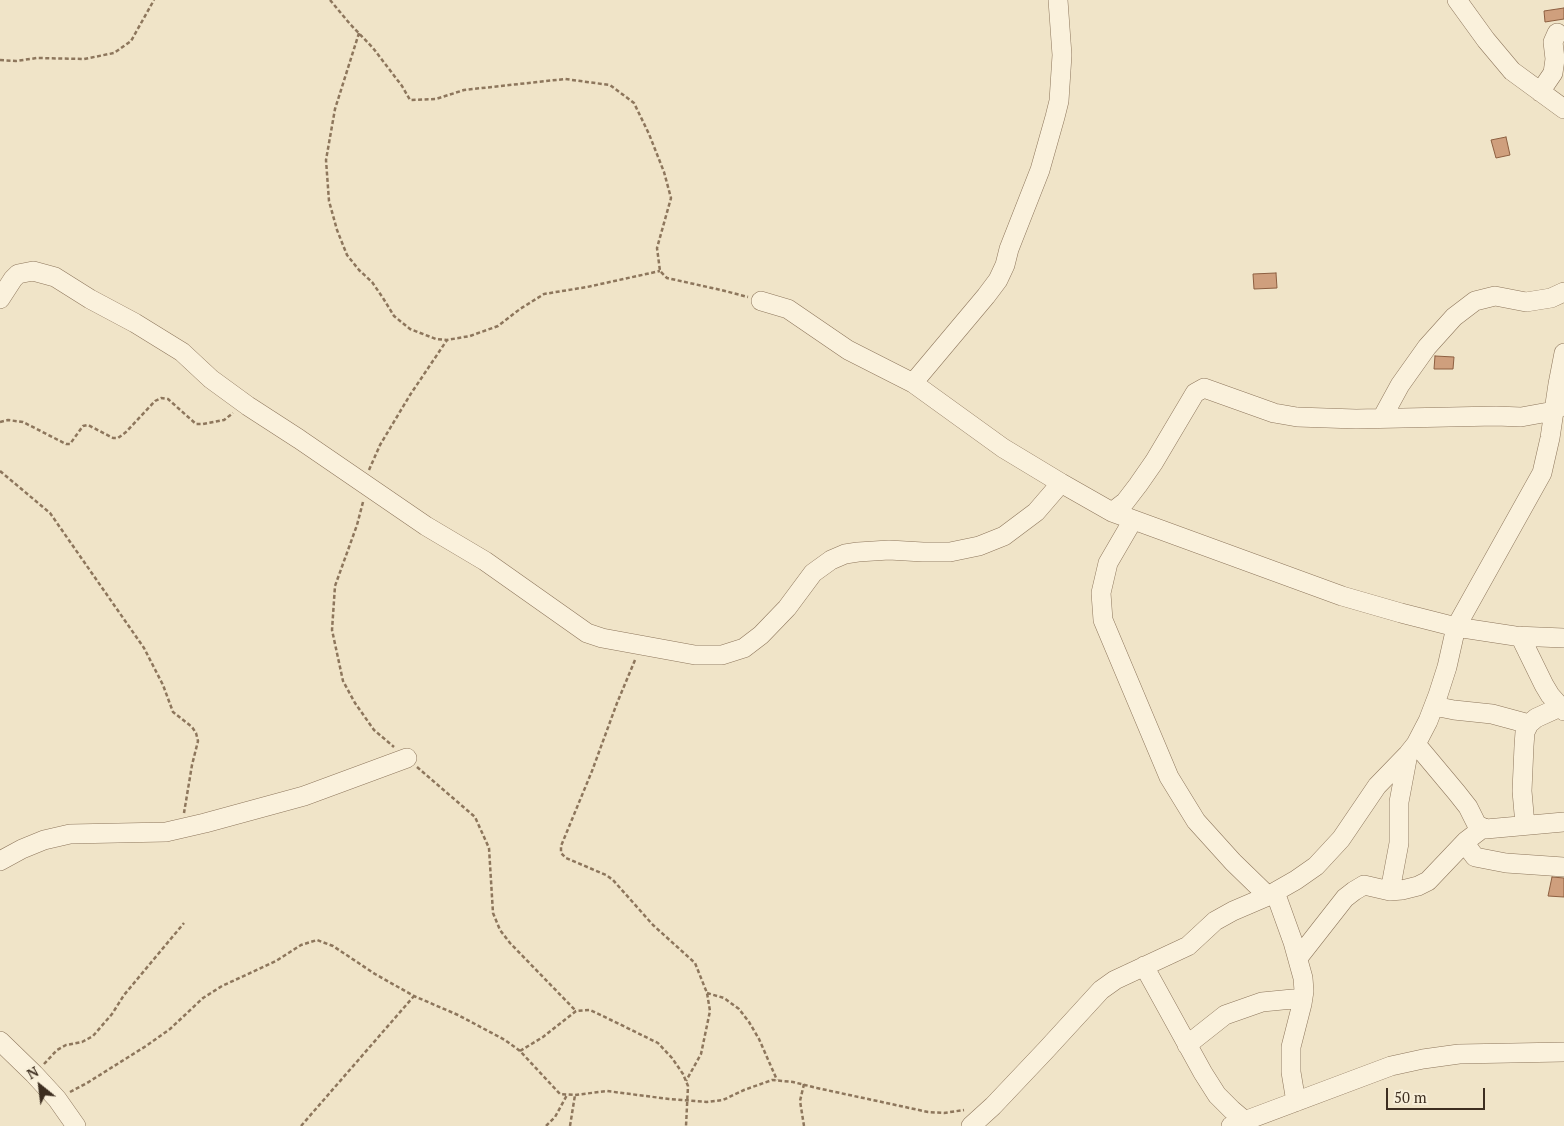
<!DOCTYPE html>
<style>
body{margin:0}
#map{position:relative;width:1564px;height:1126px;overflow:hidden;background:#f0e4c8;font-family:"PT Serif",serif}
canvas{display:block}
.north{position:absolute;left:15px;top:1061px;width:50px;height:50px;-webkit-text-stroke:4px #f7eed8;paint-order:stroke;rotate:331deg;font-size:14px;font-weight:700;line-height:20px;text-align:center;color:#3d2e20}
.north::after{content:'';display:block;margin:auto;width:18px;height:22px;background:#3d2e20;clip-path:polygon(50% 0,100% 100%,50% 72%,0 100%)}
.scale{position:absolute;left:1386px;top:1088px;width:99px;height:22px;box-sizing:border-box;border:2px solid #3d2e20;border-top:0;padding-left:6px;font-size:15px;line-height:18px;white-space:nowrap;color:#3d2e20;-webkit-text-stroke:4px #f7eed8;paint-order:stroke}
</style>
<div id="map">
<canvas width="1564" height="1126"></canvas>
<div class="north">N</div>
<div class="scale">50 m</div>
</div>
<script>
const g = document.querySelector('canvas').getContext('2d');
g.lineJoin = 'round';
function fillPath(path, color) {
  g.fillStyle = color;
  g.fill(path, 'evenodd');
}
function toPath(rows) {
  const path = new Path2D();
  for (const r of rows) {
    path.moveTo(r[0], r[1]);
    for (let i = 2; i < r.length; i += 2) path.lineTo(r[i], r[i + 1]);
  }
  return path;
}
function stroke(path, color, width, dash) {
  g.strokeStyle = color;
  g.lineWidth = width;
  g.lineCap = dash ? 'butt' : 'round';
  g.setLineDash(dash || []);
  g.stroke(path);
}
const building = toPath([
 [1564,8,1564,19,1545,22,1544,11,1564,8],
 [1506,137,1510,155,1496,158,1491,140,1506,137],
 [1276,273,1277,288,1254,289,1253,274,1276,273],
 [1435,356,1454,357,1453,369,1434,369,1435,356],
 [1552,877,1564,878,1564,897,1548,896,1552,877]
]);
const path = toPath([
 [330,0,350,24,373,48,402,86,410,100,436,99,464,90,565,79,610,85,634,103,649,134,664,172,671,198,657,248,660,271,667,278,721,290,748,297],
 [359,33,335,109,326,160,329,201,337,230,347,255,359,270,372,282,383,298,394,316,410,329,436,339,447,340,470,336,498,326,520,309,544,294,587,287,660,271],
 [0,60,16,61,37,58,84,59,114,53,131,41,154,0],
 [0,422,8,420,23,422,66,444,70,444,83,426,88,425,113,438,118,438,126,432,155,401,161,398,168,399,196,424,203,424,224,420,233,413],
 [369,470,380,445,410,395,447,340],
 [0,471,50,513,144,648,163,685,173,712,192,727,196,733,198,741,192,765,184,813],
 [363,502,357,525,335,586,332,630,343,681,355,703,374,730,394,747],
 [635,660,617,703,592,771,561,846,561,853,566,858,606,875,613,880,653,925,695,963,707,993,710,1011,701,1054,686,1081],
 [417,767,475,817,489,848,493,913,500,930,510,943,576,1011],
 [707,993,724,998,739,1009,749,1022,759,1039,777,1080],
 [520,1051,543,1037,576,1011,590,1010,611,1020,658,1043,672,1058,683,1074,688,1086,686,1126],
 [44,1064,57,1050,66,1045,82,1042,93,1036,112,1014,124,995,184,923],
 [804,1084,800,1101,804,1126],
 [70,1092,87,1083,146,1046,170,1029,203,998,222,986,276,961,301,945,317,940,333,946,375,974,414,996,458,1015,505,1040,520,1051,560,1094,575,1095,607,1091,669,1099,707,1102,723,1100,744,1090,772,1080,793,1082,817,1088,928,1112,944,1113,964,1110],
 [301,1126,414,996],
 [546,1126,555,1117,567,1095],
 [570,1126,575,1095]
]);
const minor = toPath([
 [1457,0,1486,40,1512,71,1564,109],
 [1540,92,1553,73,1555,59,1553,42,1557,33],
 [0,299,13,279,18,274,33,271,55,277,90,299,135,323,182,352,211,379,248,406,299,439,426,526,485,561,587,633,602,638,695,655,722,655,744,648,761,635,787,608,813,573,831,560,845,554,858,552,889,550,923,552,950,552,979,546,1004,536,1036,512,1061,483],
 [761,301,788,309,848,350,913,383,1003,448,1061,483,1112,512,1342,596,1401,613,1456,627,1515,636,1564,638],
 [913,383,986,296,998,280,1005,265,1009,249,1040,170,1055,117,1059,101,1062,55,1058,0],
 [1382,418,1400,385,1427,347,1454,317,1475,301,1495,296,1526,302,1551,298,1564,292],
 [1112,512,1125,502,1138,485,1154,462,1195,393,1204,388,1274,413,1297,417,1356,419,1496,416,1521,417,1554,411,1563,405],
 [1133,520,1108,563,1101,593,1103,620,1169,777,1196,821,1233,862,1268,896],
 [1520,636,1544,685,1550,695,1564,711],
 [1434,706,1454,710,1492,714,1529,724],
 [1416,744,1457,793,1468,807,1477,825,1486,829,1564,822],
 [1525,825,1522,791,1524,746,1525,732,1529,724,1536,718,1560,707],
 [1466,841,1469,849,1475,857,1506,863,1564,867],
 [0,861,22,849,44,840,70,834,166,832,205,823,304,796,407,758],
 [1390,891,1399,843,1399,802,1408,754],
 [1275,892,1293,942,1303,978,1304,991,1302,1004,1291,1047,1291,1072,1296,1102],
 [1298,958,1345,898,1354,891,1364,885,1390,891,1402,890,1418,886,1428,881,1466,841,1483,828],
 [1144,966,1203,1073,1217,1095,1232,1110,1245,1121],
 [0,1041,34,1074,57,1099,76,1126],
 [1187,1045,1225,1015,1262,1002,1303,998],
 [971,1126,993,1106,1046,1050,1101,990,1115,980,1188,946,1215,921,1233,911,1268,896,1296,880,1316,866,1341,839,1377,786,1408,754,1416,744,1428,721,1438,695,1447,667,1456,627,1542,473,1550,438,1558,384,1564,353],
 [1231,1126,1391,1066,1423,1059,1459,1054,1564,1052]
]);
fillPath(building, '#cf9f7d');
stroke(building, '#8d5f41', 1);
stroke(minor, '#8d765c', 20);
stroke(path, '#8d765c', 2.5, [4, 2.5]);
stroke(minor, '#faf1dc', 19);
</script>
